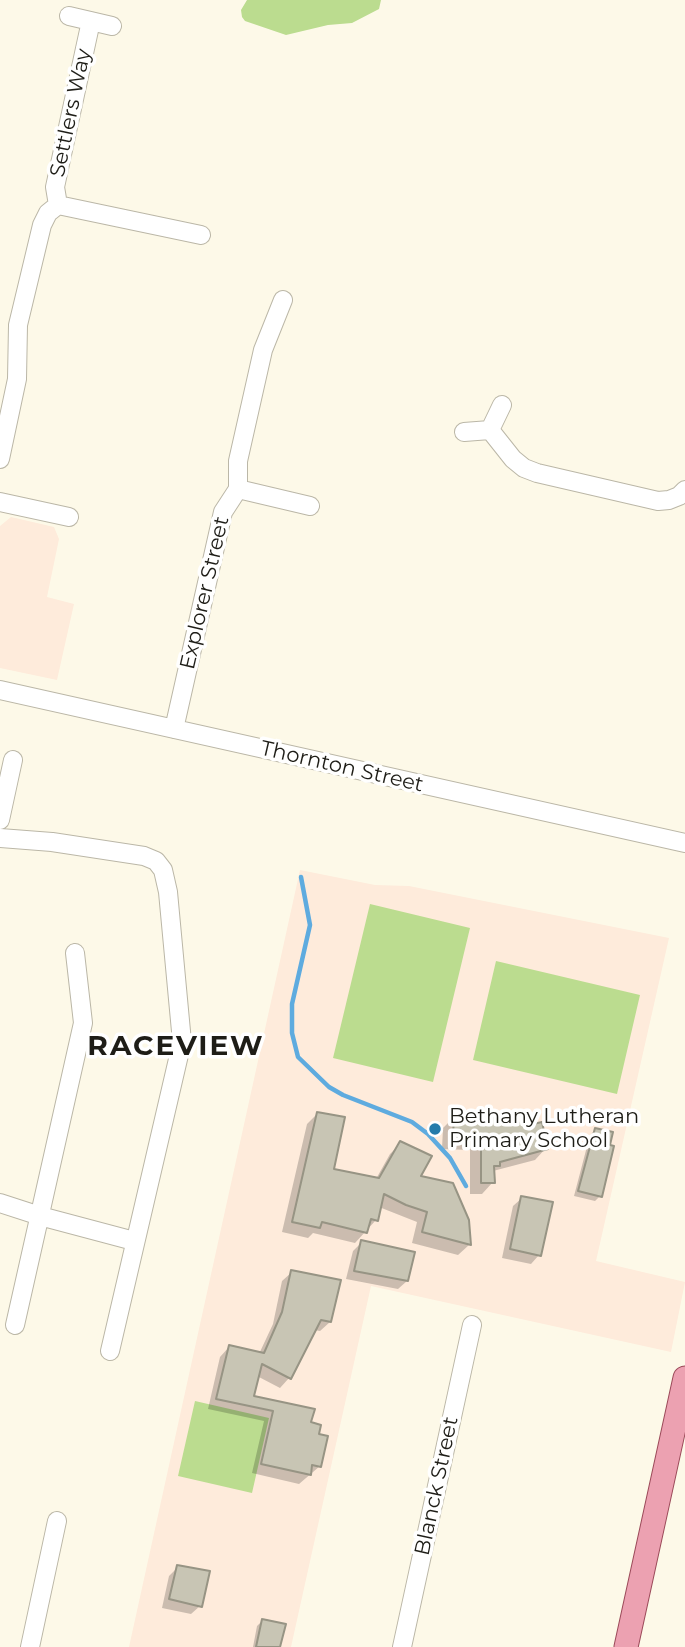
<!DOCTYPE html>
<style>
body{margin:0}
canvas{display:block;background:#fdf9e8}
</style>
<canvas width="685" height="1647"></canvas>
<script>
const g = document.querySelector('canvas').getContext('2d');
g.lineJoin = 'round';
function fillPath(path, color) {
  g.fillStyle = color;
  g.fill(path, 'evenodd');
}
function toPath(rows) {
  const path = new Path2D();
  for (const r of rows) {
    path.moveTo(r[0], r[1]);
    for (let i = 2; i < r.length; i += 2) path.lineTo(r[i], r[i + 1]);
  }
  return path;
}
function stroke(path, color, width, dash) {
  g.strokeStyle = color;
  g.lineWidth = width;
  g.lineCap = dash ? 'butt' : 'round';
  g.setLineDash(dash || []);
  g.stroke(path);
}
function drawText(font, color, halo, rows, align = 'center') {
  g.font = font + ' Montserrat,sans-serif';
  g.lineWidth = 7;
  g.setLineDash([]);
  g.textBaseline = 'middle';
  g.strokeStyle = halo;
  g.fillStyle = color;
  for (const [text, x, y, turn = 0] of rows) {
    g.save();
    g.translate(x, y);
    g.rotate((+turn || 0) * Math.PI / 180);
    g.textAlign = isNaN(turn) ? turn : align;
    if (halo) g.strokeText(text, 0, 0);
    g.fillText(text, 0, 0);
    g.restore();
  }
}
const education = toPath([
 [11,517,54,527,59,539,47,597,74,604,57,680,0,668,0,526],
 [300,870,375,885,409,886,669,938,596,1261,685,1282,671,1352,371,1286,291,1647,129,1647]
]);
const green = toPath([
 [247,0,381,0,379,9,352,23,328,25,286,35,245,21,242,17,241,10],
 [370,904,470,928,433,1082,333,1058],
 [496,961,640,995,617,1094,473,1060],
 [195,1401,269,1418,252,1493,178,1476]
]);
const shadow = toPath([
 [318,1113,332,1170,376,1179,390,1154,401,1143,419,1177,467,1220,469,1245,458,1255,412,1243,417,1222,379,1207,376,1220,355,1243,313,1233,308,1238,282,1232,307,1124],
 [455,1116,514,1126,546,1148,535,1160,493,1171,493,1182,482,1194,470,1194,470,1150,442,1149,443,1128],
 [596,1130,600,1196,595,1201,574,1196,590,1135],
 [522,1198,539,1255,531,1264,502,1258,513,1206],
 [362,1242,407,1281,398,1289,346,1279,353,1251],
 [292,1272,330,1322,320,1331,314,1330,289,1378,280,1388,257,1376,251,1397,309,1423,317,1436,320,1466,299,1484,252,1473,264,1421,208,1409,220,1357,229,1347,259,1354,273,1324,282,1281],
 [178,1567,200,1606,191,1614,162,1608,169,1576],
 [263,1620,278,1647,253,1647,257,1626]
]);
const stream = toPath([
 [301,877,310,925,292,1004,292,1033,298,1057,329,1087,343,1095,412,1122,428,1134,450,1158,466,1186]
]);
const building = toPath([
 [317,1112,345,1117,334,1169,379,1178,400,1141,432,1156,421,1176,453,1183,469,1220,471,1245,422,1232,427,1212,406,1205,384,1194,378,1221,371,1219,367,1233,322,1222,320,1228,292,1222,317,1112],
 [454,1114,513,1116,515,1124,530,1120,533,1124,542,1122,548,1149,500,1162,500,1166,494,1166,495,1183,481,1183,481,1139,453,1138,454,1114],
 [595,1128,613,1132,610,1145,614,1146,602,1197,578,1191,595,1128],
 [521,1196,553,1202,541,1256,510,1249,521,1196],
 [361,1240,415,1252,408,1281,354,1271,361,1240],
 [291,1270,341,1280,331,1322,321,1320,291,1379,262,1364,254,1396,315,1409,311,1422,321,1425,319,1434,328,1436,321,1467,312,1465,311,1475,261,1464,273,1411,216,1399,229,1345,264,1353,282,1312,291,1270],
 [177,1565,210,1571,202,1607,169,1599,177,1565],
 [262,1619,286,1624,280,1647,256,1647,262,1619]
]);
const minor = toPath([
 [69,16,112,26],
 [58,205,55,187,91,21],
 [490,430,513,459,524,468,537,473,658,501,669,500,679,496,685,490],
 [464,432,490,430,502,405],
 [0,459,17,379,18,325,42,225,48,213,58,205,201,235],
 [238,489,310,506],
 [0,502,69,517],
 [0,690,685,843],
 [174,729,223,512,238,489,238,461,263,350,283,300],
 [0,820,13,760],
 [0,838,52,842,144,856,156,861,163,870,168,892,182,1042,110,1351],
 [0,1203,40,1216,134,1241],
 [15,1325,83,1023,75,953],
 [30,1647,57,1521],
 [402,1647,472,1325]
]);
const major = toPath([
 [626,1647,685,1378]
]);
const markers = [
 [435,1129,7,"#247baa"]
];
const streetNames = [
 ["Settlers Way",71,113,-78],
 ["Explorer Street",205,593,-77],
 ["Thornton Street",342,767,13],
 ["Blanck Street",437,1486,-78]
];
const poiNames = [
 ["Bethany Lutheran",449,1117],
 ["Primary School",449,1141]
];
const districtNames = [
 ["RACEVIEW",176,1047]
];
fillPath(education, '#feebdb');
fillPath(green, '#bbdc8f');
fillPath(shadow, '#0003');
stroke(stream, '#5eabdf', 4.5);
fillPath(building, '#c8c5b4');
stroke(building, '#979484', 2);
stroke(minor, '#bbb7a7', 20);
stroke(major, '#9b4a59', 25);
stroke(minor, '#fff', 18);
stroke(major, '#eca1b1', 23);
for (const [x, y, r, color] of markers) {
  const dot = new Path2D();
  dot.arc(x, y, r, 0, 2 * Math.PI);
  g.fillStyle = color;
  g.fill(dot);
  stroke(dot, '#fff', 2.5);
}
drawText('21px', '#1e1d17', '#fff', streetNames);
drawText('21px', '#1e1d17', '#fff', poiNames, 'left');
g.letterSpacing = '2px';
drawText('bold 28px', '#1e1d17', '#fff', districtNames);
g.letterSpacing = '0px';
</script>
